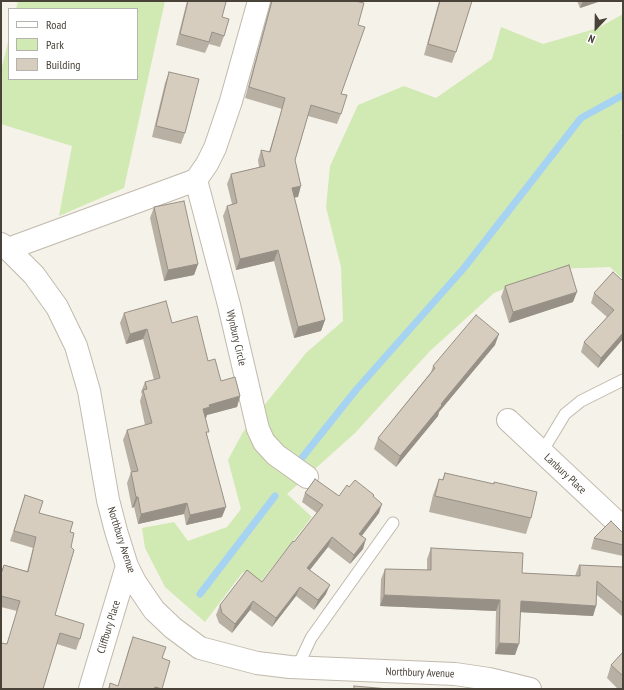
<!DOCTYPE html>
<style>
body{margin:0}
#map{position:relative;width:624px;height:690px;overflow:hidden;background:#f5f2ea;font-family:"PT Sans Narrow",sans-serif}
canvas{display:block}
.frame{position:absolute;inset:0;border:2px solid #494238;pointer-events:none}
.legend{position:absolute;left:8px;top:8px;width:130px;height:72px;box-sizing:border-box;background:#fff;border:1px solid #b6b3af;margin:0;padding:5px 7px;list-style:none;font-size:12px;color:#494238}
.legend li{display:flex;align-items:center;gap:8px;height:20px}
.legend b{width:20px;border:1px solid #b6b3af}
.north{position:absolute;left:576px;top:8px;width:40px;height:40px;-webkit-text-stroke:3px #fff;paint-order:stroke;rotate:202deg;font-size:11px;font-weight:700;line-height:16px;text-align:center;color:#494238}
.north::after{content:'';display:block;margin:auto;width:14px;height:18px;background:#494238;clip-path:polygon(50% 0,100% 100%,50% 72%,0 100%)}
</style>
<div id="map">
<canvas width="624" height="690"></canvas>
<div class="frame"></div>
<ul class="legend">
<li><b style="height:5px;background:#fff"></b>Road</li>
<li><b style="height:11px;background:#d1e9b2"></b>Park</li>
<li><b style="height:11px;background:#d7cdbf"></b>Building</li>
</ul>
<div class="north">N</div>
</div>
<script>
const g = document.querySelector('canvas').getContext('2d');
g.lineJoin = 'round';
function fillPath(path, color) {
  g.fillStyle = color;
  g.fill(path, 'evenodd');
}
function toPath(rows) {
  const path = new Path2D();
  for (const r of rows) {
    path.moveTo(r[0], r[1]);
    for (let i = 2; i < r.length; i += 2) path.lineTo(r[i], r[i + 1]);
  }
  return path;
}
function stroke(path, color, width, dash) {
  g.strokeStyle = color;
  g.lineWidth = width;
  g.lineCap = dash ? 'butt' : 'round';
  g.setLineDash(dash || []);
  g.stroke(path);
}
function drawText(font, color, halo, rows, align = 'center') {
  g.font = font + ' "PT Sans Narrow",sans-serif';
  g.lineWidth = 3;
  g.setLineDash([]);
  g.textBaseline = 'middle';
  g.strokeStyle = halo;
  g.fillStyle = color;
  for (const [text, x, y, turn = 0] of rows) {
    g.save();
    g.translate(x, y);
    g.rotate((+turn || 0) * Math.PI / 180);
    g.textAlign = isNaN(turn) ? turn : align;
    if (halo) g.strokeText(text, 0, 0);
    g.fillText(text, 0, 0);
    g.restore();
  }
}
const green = toPath([
 [18,1,165,1,124,188,59,216,72,146,1,124,1,71,9,38,9,79,137,79,137,9,16,9],
 [623,14,623,131,621,132,623,137,623,279,610,267,554,269,494,293,430,351,355,433,287,494,312,517,259,584,243,572,205,622,165,587,145,548,142,528,174,522,188,541,227,527,241,509,228,460,243,432,306,353,343,321,341,267,326,207,330,166,358,105,404,86,436,98,492,59,501,27,543,44,598,28]
]);
const stream = toPath([
 [301,459,356,390,464,268,581,118,623,95],
 [200,594,275,496]
]);
const lane = toPath([
 [542,452,565,414,581,401,623,380],
 [297,668,311,638,393,523]
]);
const street = toPath([
 [196,180,229,305,258,429,264,442,276,455,307,477],
 [1,244,8,249,34,275,57,307,76,346,89,391,108,500,116,531,127,566,135,582,154,610,173,628,200,648,257,663,290,667,455,674,489,679,530,689],
 [8,249,196,180,207,164,215,148,231,101,259,1],
 [508,420,623,528],
 [90,689,127,566]
]);
const wall = toPath([
 [187,1,223,1,222,17,224,36,220,47,209,44,205,53,176,45],
 [271,1,355,1,358,25,341,94,341,114,337,124,308,116,295,160,298,197,294,197,325,320,321,331,294,338,274,261,236,270,223,216,227,206,232,204,227,184,231,174,259,167,258,160,261,150,269,152,282,109,245,98],
 [439,1,472,1,456,52,452,63,424,55],
 [577,1,601,1,580,8],
 [169,72,185,133,181,144,152,137,165,83],
 [154,207,198,264,194,275,164,281,150,218],
 [613,272,623,339,598,368,581,352,584,342,607,317,591,303,594,293],
 [505,286,573,302,509,323,501,297],
 [124,313,172,323,208,361,221,381,240,396,237,407,207,415,206,418,207,436,222,517,186,525,184,514,138,524,134,507,132,508,127,483,131,472,123,440,127,430,145,425,140,401,142,394,141,392,145,382,154,380,143,339,126,344,120,323],
 [495,345,439,412,438,416,396,467,374,449,378,438,431,372,433,366],
 [445,473,531,518,526,534,429,512,433,495,439,479,442,480],
 [349,487,373,497,379,513,362,536,363,549,350,564,328,547,310,570,326,594,314,610,296,596,272,627,250,610,232,633,219,623,216,615,220,605,262,582,317,513,302,502,305,493,339,496],
 [25,495,39,513,70,532,55,615,80,639,76,650,57,644,7,644,17,611,1,607,1,572,4,565,27,571,33,548,10,541],
 [623,533,623,556,591,549,594,538],
 [431,548,522,573,575,576,579,565,623,567,623,617,597,595,596,606,593,616,520,612,515,655,495,654,496,611,380,606,381,579,385,569,427,570,427,559],
 [133,637,162,658,162,689,108,689,110,683,118,686,129,648],
 [623,652,623,689,618,689,607,678,611,665]
]);
const shadedWall = toPath([
 [583,1,601,1,580,8],
 [301,186,298,197,288,199,292,188],
 [278,250,274,261,236,270,240,259],
 [198,264,194,275,164,281,168,270],
 [577,292,573,302,509,323,513,312],
 [325,320,321,331,294,338,298,327],
 [147,329,143,339,126,344,130,334],
 [623,333,623,339,598,368,601,358],
 [499,334,495,345,439,412,438,416,396,467,400,456,441,404],
 [240,396,237,407,207,415,206,418,199,419,203,409,209,405],
 [136,497,138,497,134,507,132,508],
 [187,503,184,514,138,524,141,514],
 [382,504,379,513,356,543,359,534],
 [226,507,222,517,186,525,190,515],
 [332,537,328,547,304,577,307,568],
 [366,539,363,549,350,564,354,555],
 [330,585,326,594,314,610,318,600],
 [300,587,296,596,272,627,276,618],
 [384,595,500,600,496,611,380,606],
 [253,601,250,610,232,633,235,624],
 [521,601,596,606,593,616,517,612],
 [499,643,519,644,515,655,495,654]
]);
const building = toPath([
 [188,1,223,1,226,2,222,17,229,19,224,36,212,32,209,42,180,34,188,1],
 [272,1,355,1,364,3,358,25,365,27,341,94,347,95,341,114,311,105,295,160,301,186,292,188,325,320,298,327,278,250,240,259,227,206,237,203,231,174,265,166,261,150,270,152,285,98,249,87,272,1],
 [440,1,472,1,456,52,428,44,440,1],
 [169,72,199,79,185,133,156,126,169,72],
 [184,201,198,264,168,270,154,207,184,201],
 [569,265,577,292,513,312,505,286,569,265],
 [613,272,623,281,623,333,601,358,584,342,614,310,594,293,613,272],
 [166,301,172,323,197,316,208,361,215,359,221,381,235,377,240,396,209,405,210,407,203,409,209,432,206,432,226,507,190,515,187,503,141,514,138,497,136,497,131,472,138,471,127,430,152,423,143,390,147,389,145,382,160,378,147,329,130,334,124,313,166,301],
 [476,315,499,334,441,404,442,405,400,456,378,438,435,368,433,366,476,315],
 [445,473,494,484,494,482,537,492,531,518,435,496,439,479,443,480,445,473],
 [315,479,339,496,347,485,349,487,355,480,374,495,373,496,382,504,359,534,366,539,354,555,332,537,307,568,330,585,318,600,300,587,276,618,253,601,235,624,222,613,220,605,247,570,262,582,293,541,294,542,323,505,305,493,315,479],
 [25,495,43,501,39,513,73,522,70,532,74,533,71,547,74,550,55,615,84,624,80,639,60,633,43,689,1,689,1,643,7,644,20,601,1,596,1,574,4,565,28,572,36,537,14,531,25,495],
 [611,521,623,533,623,545,594,538,611,521],
 [431,548,523,553,522,573,580,576,580,566,579,565,623,567,623,603,597,581,596,606,521,601,519,644,499,643,500,600,384,595,385,569,431,570,431,548],
 [133,637,166,647,162,658,170,661,162,689,155,687,154,689,109,689,110,683,118,686,133,637],
 [623,652,623,676,611,665,623,652],
 [354,686,389,689,354,689,354,686]
]);
const streetNames = [
 ["Wynbury Circle",236,338,77],
 ["Lanbury Place",565,474,43],
 ["Northbury Avenue",121,540,72],
 ["Cliffbury Place",109,627,-73],
 ["Northbury Avenue",420,673,2]
];
fillPath(green, '#d1e9b2');
stroke(stream, '#a6d3f2', 7);
stroke(lane, '#c1b9ac', 13);
stroke(street, '#c1b9ac', 24);
stroke(lane, '#fff', 11);
stroke(street, '#fff', 22);
fillPath(wall, '#b9b0a4');
fillPath(shadedWall, '#969086');
fillPath(building, '#d7cdbf');
stroke(building, '#969086', 1);
drawText('11px', '#494238', '#fff', streetNames);
</script>
